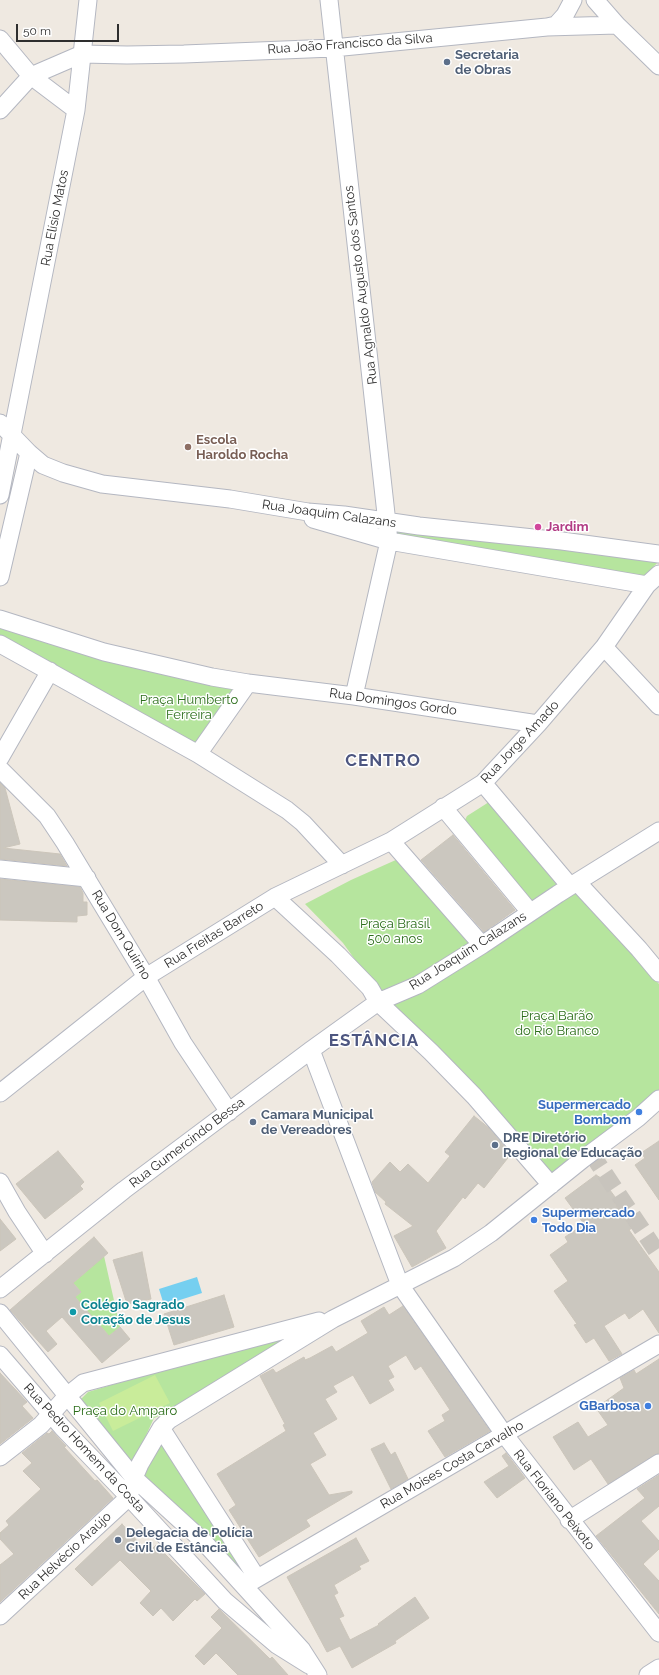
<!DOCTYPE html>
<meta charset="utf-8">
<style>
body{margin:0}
#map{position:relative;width:659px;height:1675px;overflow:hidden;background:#efe9e1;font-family:Raleway,sans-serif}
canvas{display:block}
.scale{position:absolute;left:16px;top:24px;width:103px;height:18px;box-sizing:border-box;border:2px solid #2e2e2e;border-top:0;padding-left:5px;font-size:12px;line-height:14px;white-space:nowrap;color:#2e2e2e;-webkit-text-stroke:3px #fff;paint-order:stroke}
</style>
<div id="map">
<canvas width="659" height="1675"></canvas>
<div class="scale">50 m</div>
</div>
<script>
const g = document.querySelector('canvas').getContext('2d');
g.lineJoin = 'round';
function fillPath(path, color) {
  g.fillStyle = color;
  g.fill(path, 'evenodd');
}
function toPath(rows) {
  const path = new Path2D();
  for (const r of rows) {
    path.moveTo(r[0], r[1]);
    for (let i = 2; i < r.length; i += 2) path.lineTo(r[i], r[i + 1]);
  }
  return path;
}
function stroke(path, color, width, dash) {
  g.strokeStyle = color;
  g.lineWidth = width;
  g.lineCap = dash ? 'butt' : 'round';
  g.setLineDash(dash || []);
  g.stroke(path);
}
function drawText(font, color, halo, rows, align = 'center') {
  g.font = font + ' Raleway,sans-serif';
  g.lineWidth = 3;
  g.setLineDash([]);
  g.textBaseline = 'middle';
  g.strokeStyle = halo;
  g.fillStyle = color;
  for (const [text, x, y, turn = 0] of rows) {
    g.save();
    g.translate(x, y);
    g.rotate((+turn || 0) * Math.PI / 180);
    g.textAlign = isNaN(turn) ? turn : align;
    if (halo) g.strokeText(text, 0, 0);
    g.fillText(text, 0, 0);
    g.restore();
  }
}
const green = toPath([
 [396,526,659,561,641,580,396,537],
 [0,622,249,683,204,760,0,642],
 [500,795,570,878,530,906,465,820,467,816],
 [398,859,471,943,382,997,343,943,305,904,351,880],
 [574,890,659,984,659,1090,552,1175,393,1005],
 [104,1256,120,1327,109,1336,75,1297,81,1292,73,1283],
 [323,1321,214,1392,154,1418,143,1442,131,1464,78,1402,88,1392],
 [159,1441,246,1576,142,1477]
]);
const pitch = toPath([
 [155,1375,170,1403,113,1431,99,1403]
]);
const water = toPath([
 [197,1277,202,1293,164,1305,159,1289]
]);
const building = toPath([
 [0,783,5,788,20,844,3,848,60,854,67,866,0,859,0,783],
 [453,835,515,910,484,932,421,860,453,835],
 [0,879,80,887,83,893,83,902,87,902,87,915,77,916,77,922,0,920,0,879],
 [474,1116,489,1128,511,1154,484,1188,478,1183,465,1199,463,1197,436,1231,446,1248,412,1267,394,1236,413,1226,385,1204,386,1202,375,1192,372,1182,390,1162,400,1172,408,1164,428,1183,450,1156,445,1152,474,1116],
 [659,1141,659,1200,635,1165,645,1158,641,1153,659,1141],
 [58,1151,84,1182,80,1186,83,1189,45,1219,16,1184,58,1151],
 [596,1175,601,1178,618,1201,614,1203,632,1228,629,1230,659,1272,659,1333,643,1309,629,1319,625,1313,604,1326,622,1354,609,1361,594,1338,586,1343,574,1325,577,1324,554,1291,568,1281,550,1255,568,1242,565,1237,584,1224,565,1198,596,1175],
 [0,1219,16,1239,0,1251,0,1219],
 [94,1237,108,1253,73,1283,81,1292,75,1297,109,1336,120,1327,130,1339,102,1363,62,1317,46,1331,57,1344,48,1352,10,1310,94,1237],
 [142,1252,151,1299,127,1304,113,1260,142,1252],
 [224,1295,234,1327,174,1345,164,1314,224,1295],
 [403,1306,490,1431,445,1457,428,1431,445,1421,442,1415,450,1410,421,1366,415,1370,406,1355,388,1366,394,1377,388,1380,394,1390,370,1404,353,1375,333,1386,337,1392,325,1399,337,1419,313,1433,326,1455,310,1464,329,1495,352,1491,352,1493,306,1520,310,1526,259,1557,229,1510,236,1505,217,1474,286,1431,283,1425,285,1424,260,1376,273,1369,276,1373,304,1357,305,1360,310,1358,332,1346,336,1352,368,1333,361,1321,384,1307,389,1315,403,1306],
 [659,1359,659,1453,654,1455,608,1484,591,1459,574,1470,553,1437,578,1422,588,1437,608,1425,596,1408,624,1388,620,1378,634,1370,636,1374,659,1359],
 [0,1373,27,1402,22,1406,33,1418,0,1444,0,1373],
 [52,1431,66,1446,64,1447,95,1481,97,1480,113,1498,0,1602,0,1565,14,1554,0,1539,0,1533,9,1525,6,1521,41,1489,23,1471,32,1463,22,1453,47,1433,49,1434,52,1431],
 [384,1443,391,1455,395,1452,408,1479,391,1489,371,1449,384,1443],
 [506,1453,525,1478,497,1498,484,1482,509,1466,502,1456,506,1453],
 [659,1475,659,1506,641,1521,659,1541,659,1549,643,1564,659,1581,659,1614,596,1536,645,1498,637,1489,659,1475],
 [122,1524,148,1553,156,1545,205,1594,197,1601,195,1599,173,1621,161,1608,153,1616,140,1603,151,1591,120,1560,92,1586,75,1569,122,1524],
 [356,1538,369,1561,359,1566,361,1569,334,1585,338,1593,334,1595,344,1616,339,1618,350,1640,379,1625,378,1624,415,1597,429,1618,395,1641,396,1643,352,1668,340,1646,327,1652,287,1577,356,1538],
 [219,1609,270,1659,272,1657,288,1675,238,1675,216,1653,204,1665,195,1656,222,1628,211,1617,219,1609]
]);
const minorTunnel = toPath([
 [591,1153,659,1255]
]);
const minor = toPath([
 [329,0,389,541,354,696],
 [595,0,617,25,659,66],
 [547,27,556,25,565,15,573,0],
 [0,39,31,76,76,110],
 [0,110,31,76,82,54,127,55,184,54,333,48,547,27,617,25],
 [0,423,29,453,43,465,63,473,102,484,230,499,308,512,344,515,419,526,562,541,659,554],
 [0,495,76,110,88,0],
 [313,519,389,541,647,585],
 [0,577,29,453],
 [0,619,104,652,212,677,248,683,198,754,0,644],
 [604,647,659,706],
 [248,683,354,696,538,724],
 [198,754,287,810,303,823,342,865],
 [0,758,50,671],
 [0,769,47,816,65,843,146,977,183,1043,229,1112],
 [483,783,570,886],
 [443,807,530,912],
 [391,841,482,945],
 [0,869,87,878],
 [577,882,659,831],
 [275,897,338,955,370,988,378,1002,431,1052,474,1096,551,1185],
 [311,1050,400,1285,504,1434,659,1633],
 [0,1093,146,977,275,897,391,841,483,783,538,724,604,647,647,585,659,574],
 [0,1182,17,1212,45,1254],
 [0,1289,124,1190,311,1050,378,1002,418,985,482,945,558,894,577,882,639,949,659,973],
 [0,1313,134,1478,203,1541,302,1650,318,1675],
 [0,1355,62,1427,129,1497,225,1601,277,1645,309,1665],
 [161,1428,257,1578],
 [0,1457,41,1425,67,1396,83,1383,319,1321],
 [129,1497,134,1478,140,1464,161,1428,169,1420,333,1319,454,1258,491,1233,583,1159,638,1118,659,1099],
 [569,1520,659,1463],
 [244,1586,659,1344],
 [0,1616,129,1497],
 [648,1675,659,1668]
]);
const markers = [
 [447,62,4,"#5c6f8a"],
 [188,447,4,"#8d6e63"],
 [538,527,4,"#d1479c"],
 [639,1112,4,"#3f7fe0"],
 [253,1122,4,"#5c6f8a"],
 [495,1145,4,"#5c6f8a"],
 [534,1220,4,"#3f7fe0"],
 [73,1312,4,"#0f9aa8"],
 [648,1406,4,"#3f7fe0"],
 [118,1540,4,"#5c6f8a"]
];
const streetNames = [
 ["Rua João Francisco da Silva",350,44,-4],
 ["Rua Elísio Matos",55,218,-79],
 ["Rua Agnaldo Augusto dos Santos",361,285,-97],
 ["Rua Joaquim Calazans",329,514,8],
 ["Rua Domingos Gordo",393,702,8],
 ["Rua Jorge Amado",520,742,-47],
 ["Rua Dom Quirino",121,935,59],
 ["Rua Freitas Barreto",214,935,-32],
 ["Rua Joaquim Calazans",468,951,-32],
 ["Rua Gumercindo Bessa",187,1143,-37],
 ["Rua Pedro Homem da Costa",84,1448,47],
 ["Rua Moises Costa Carvalho",452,1465,-30],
 ["Rua Floriano Peixoto",554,1500,52],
 ["Rua Helvécio Araújo",65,1556,-43]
];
const serviceNames = [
 ["Secretaria",455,55],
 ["de Obras",455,70],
 ["Camara Municipal",261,1115],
 ["de Vereadores",261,1130],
 ["DRE Diretório",503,1138],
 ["Regional de Educação",503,1153],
 ["Delegacia de Polícia",126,1533],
 ["Civil de Estância",126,1548]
];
const educationNames = [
 ["Escola",196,440],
 ["Haroldo Rocha",196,455]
];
const hotelNames = [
 ["Jardim",546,527]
];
const parkNames = [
 ["Praça Humberto",189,700],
 ["Ferreira",189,715],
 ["Praça Brasil",395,924],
 ["500 anos",395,939],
 ["Praça Barão",557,1016],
 ["do Rio Branco",557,1031],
 ["Praça do Amparo",125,1411]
];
const shopNames = [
 ["Supermercado",631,1105],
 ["Bombom",631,1120],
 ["Supermercado",542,1213,"left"],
 ["Todo Dia",542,1228,"left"],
 ["GBarbosa",640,1406]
];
const cultureNames = [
 ["Colégio Sagrado",81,1305],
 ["Coração de Jesus",81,1320]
];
const districtNames = [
 ["CENTRO",383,761],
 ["ESTÂNCIA",374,1041]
];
fillPath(green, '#b6e59e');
fillPath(pitch, '#c9ec9a');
fillPath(water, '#75cff0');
fillPath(building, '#cbc7bf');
stroke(building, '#cbc5ba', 1);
stroke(minorTunnel, '#c8c4bd', 17, [17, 8]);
stroke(minor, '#b4b7c1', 19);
stroke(minor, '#fff', 17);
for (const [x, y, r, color] of markers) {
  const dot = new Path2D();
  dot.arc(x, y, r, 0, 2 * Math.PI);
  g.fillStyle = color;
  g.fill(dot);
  stroke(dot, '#fff', 1.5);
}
drawText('13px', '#2e2e2e', '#fff', streetNames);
drawText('bold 13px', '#4e5e75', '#fff', serviceNames, 'left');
drawText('bold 13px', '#785e54', '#fff', educationNames, 'left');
drawText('bold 13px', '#b23c85', '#fff', hotelNames, 'left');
drawText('13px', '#2c6e1b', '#fff', parkNames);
drawText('bold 13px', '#366cbe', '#fff', shopNames, 'right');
drawText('bold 13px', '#0d838f', '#fff', cultureNames, 'left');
g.letterSpacing = '1px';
drawText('bold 17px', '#4d5680', '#fff', districtNames);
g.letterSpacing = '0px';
</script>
